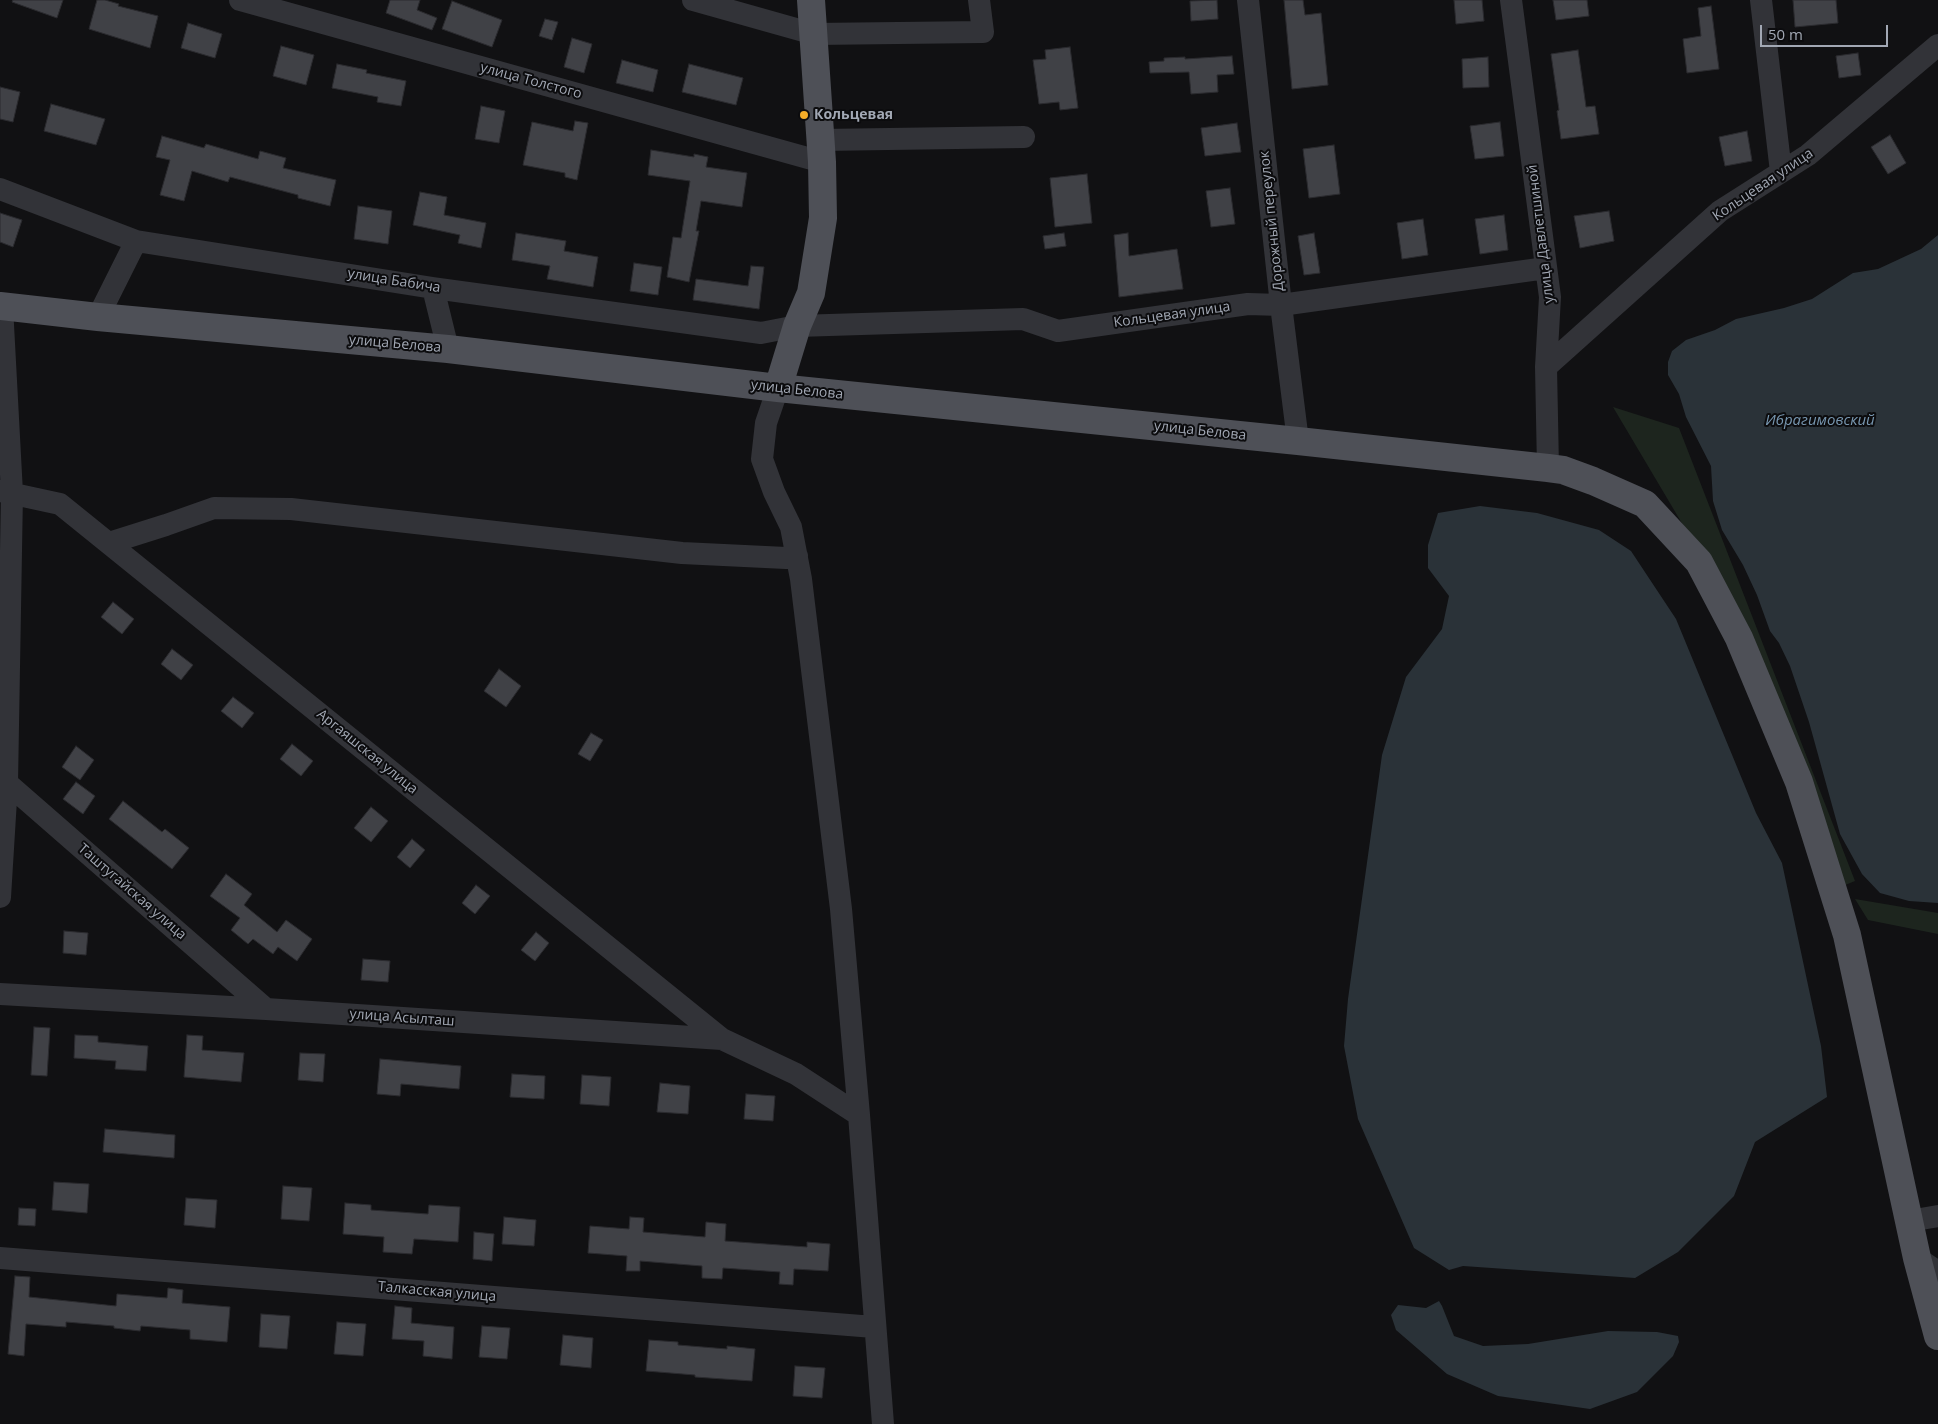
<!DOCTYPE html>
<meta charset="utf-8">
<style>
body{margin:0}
#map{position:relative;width:1938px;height:1424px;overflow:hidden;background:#111113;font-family:"Open Sans",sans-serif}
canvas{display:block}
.scale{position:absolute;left:1760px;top:25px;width:128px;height:22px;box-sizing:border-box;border:2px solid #a2a8b4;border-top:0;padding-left:6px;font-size:15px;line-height:18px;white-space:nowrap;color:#a2a8b4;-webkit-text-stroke:4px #0c0c0e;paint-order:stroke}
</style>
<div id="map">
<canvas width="1938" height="1424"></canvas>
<div class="scale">50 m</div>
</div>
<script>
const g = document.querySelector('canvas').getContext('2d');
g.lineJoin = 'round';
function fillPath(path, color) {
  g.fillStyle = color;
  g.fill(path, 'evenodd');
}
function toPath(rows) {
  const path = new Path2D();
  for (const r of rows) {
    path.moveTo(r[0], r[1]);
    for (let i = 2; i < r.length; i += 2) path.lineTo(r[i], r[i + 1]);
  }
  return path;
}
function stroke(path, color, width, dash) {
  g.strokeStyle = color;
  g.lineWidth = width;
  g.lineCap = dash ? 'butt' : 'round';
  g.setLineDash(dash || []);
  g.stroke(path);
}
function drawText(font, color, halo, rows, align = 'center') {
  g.font = font + ' "Open Sans",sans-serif';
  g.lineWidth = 4;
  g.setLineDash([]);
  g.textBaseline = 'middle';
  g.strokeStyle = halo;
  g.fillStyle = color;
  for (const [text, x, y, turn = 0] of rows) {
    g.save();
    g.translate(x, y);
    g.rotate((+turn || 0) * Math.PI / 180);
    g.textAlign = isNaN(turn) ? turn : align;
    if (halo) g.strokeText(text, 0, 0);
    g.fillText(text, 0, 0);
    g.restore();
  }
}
const green = toPath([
 [1613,407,1679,428,1855,881,1838,888,1696,547],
 [1855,899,1938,913,1938,934,1868,920]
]);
const water = toPath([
 [1938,235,1938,903,1909,901,1880,893,1862,874,1840,834,1809,722,1790,666,1779,643,1770,631,1757,595,1743,565,1722,530,1713,501,1711,466,1686,417,1679,394,1668,375,1668,362,1672,351,1686,340,1715,330,1736,319,1784,308,1812,299,1853,273,1878,269,1921,249],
 [1480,506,1537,513,1599,530,1631,551,1676,619,1756,813,1782,863,1821,1046,1827,1097,1755,1142,1734,1196,1678,1252,1635,1278,1463,1266,1449,1270,1414,1248,1358,1119,1344,1046,1348,999,1382,755,1406,677,1442,629,1449,596,1428,568,1428,545,1438,513],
 [1439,1301,1442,1306,1454,1336,1483,1346,1528,1344,1608,1331,1657,1332,1678,1336,1679,1342,1673,1356,1637,1392,1590,1409,1498,1396,1447,1374,1396,1330,1391,1315,1398,1305,1426,1308]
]);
const building = toPath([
 [13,0,63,0,57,18,12,2,13,0],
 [97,0,105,0,119,4,118,6,158,16,150,48,89,29,97,0],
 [390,0,420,0,417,10,437,18,432,30,386,13,390,0],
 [1217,0,1218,19,1191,21,1190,1,1217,0],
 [1284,0,1303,0,1305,15,1321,13,1328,85,1292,89,1284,0],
 [1454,0,1482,0,1484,21,1456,24,1454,0],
 [1553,0,1587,0,1589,16,1556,20,1553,0],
 [1793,0,1836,0,1838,23,1795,27,1793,0],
 [452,1,502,20,492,47,442,29,452,1],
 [1711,6,1719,69,1687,73,1683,39,1701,36,1698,8,1711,6],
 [545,19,558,22,552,40,539,36,545,19],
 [188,23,222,34,215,58,181,48,188,23],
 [572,38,592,44,584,73,564,67,572,38],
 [281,46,314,55,306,85,273,76,281,46],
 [1070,47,1078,108,1060,110,1059,102,1039,104,1033,60,1046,59,1045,50,1070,47],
 [1578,50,1586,107,1595,106,1599,134,1561,139,1557,111,1559,110,1551,54,1578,50],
 [1858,53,1861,75,1839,78,1836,56,1858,53],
 [1232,56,1234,74,1217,75,1218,92,1191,94,1189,72,1150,73,1149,62,1164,61,1164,58,1185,57,1185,59,1232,56],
 [1488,57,1489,87,1463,88,1462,59,1488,57],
 [622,60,658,70,653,92,616,83,622,60],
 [337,64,367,70,366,73,406,81,401,106,377,102,378,97,332,88,337,64],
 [689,64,743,78,736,105,682,92,689,64],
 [0,87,20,92,13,122,0,119,0,87],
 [51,104,105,119,96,145,44,131,51,104],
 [481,106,505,111,499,143,475,139,481,106],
 [575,121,588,123,577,180,565,177,565,173,523,165,532,122,573,131,575,121],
 [1500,122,1504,156,1475,159,1470,126,1500,122],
 [1237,123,1241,152,1205,156,1201,128,1237,123],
 [1747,131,1752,161,1725,166,1719,137,1747,131],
 [1890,135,1906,163,1888,174,1871,147,1890,135],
 [162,136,204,148,206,144,258,159,260,151,286,158,283,168,336,180,330,206,298,198,298,195,230,177,228,182,192,171,184,201,160,195,170,160,156,157,162,136],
 [1334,145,1340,194,1309,198,1303,149,1334,145],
 [651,150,694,157,694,154,708,157,706,167,747,173,742,207,701,201,696,231,699,231,689,282,667,277,673,237,681,238,690,181,648,175,651,150],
 [1087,174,1092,223,1055,227,1050,178,1087,174],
 [1230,188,1235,224,1211,227,1206,191,1230,188],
 [420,192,447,197,444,215,486,223,481,248,458,243,460,235,413,225,420,192],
 [358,206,392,211,388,244,354,239,358,206],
 [1609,211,1614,241,1580,248,1574,216,1609,211],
 [0,213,22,220,13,247,0,242,0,213],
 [1504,215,1508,250,1480,254,1475,219,1504,215],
 [1423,219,1428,255,1402,259,1397,223,1423,219],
 [516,233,566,241,564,251,598,257,593,287,547,279,550,266,512,260,516,233],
 [1064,233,1066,246,1045,249,1043,236,1064,233],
 [1128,233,1129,256,1177,249,1183,289,1119,297,1114,235,1128,233],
 [1314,233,1320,273,1304,275,1298,236,1314,233],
 [634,263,662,267,658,295,630,291,634,263],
 [751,266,764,267,759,309,693,300,696,279,748,286,751,266],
 [113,602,134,619,122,634,101,617,113,602],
 [172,649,193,665,181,680,161,664,172,649],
 [499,669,521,686,506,707,484,691,499,669],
 [233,697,254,713,242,728,221,711,233,697],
 [591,733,603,740,590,761,578,754,591,733],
 [292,744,313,761,301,776,280,759,292,744],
 [76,746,94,760,80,780,62,767,76,746],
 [76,782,95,796,83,814,63,799,76,782],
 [123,801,162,832,165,829,189,848,172,869,109,819,123,801],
 [371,807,388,821,371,842,354,828,371,807],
 [412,839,425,850,410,868,397,857,412,839],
 [226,874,252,894,244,905,277,932,286,920,312,939,297,961,278,947,273,954,253,939,248,944,231,930,240,918,210,896,226,874],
 [476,885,490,896,475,914,462,903,476,885],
 [64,931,88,933,86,955,63,953,64,931],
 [536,932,549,943,535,961,521,950,536,932],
 [363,959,390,961,388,982,361,980,363,959],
 [34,1027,50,1028,47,1076,31,1075,34,1027],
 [75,1035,98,1036,98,1042,148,1046,146,1071,115,1069,116,1061,74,1058,75,1035],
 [187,1035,203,1036,202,1050,244,1053,241,1082,184,1077,187,1035],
 [300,1053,325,1054,323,1082,298,1080,300,1053],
 [380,1059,461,1066,459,1089,401,1084,400,1096,377,1094,380,1059],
 [512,1074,545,1076,544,1099,510,1097,512,1074],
 [582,1075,611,1077,609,1106,580,1104,582,1075],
 [660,1083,690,1086,688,1114,657,1112,660,1083],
 [746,1094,775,1096,773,1121,744,1119,746,1094],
 [105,1129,175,1135,174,1158,103,1152,105,1129],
 [54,1182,89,1184,87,1213,52,1210,54,1182],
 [283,1186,312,1188,309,1221,281,1219,283,1186],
 [186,1198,217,1200,215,1228,184,1225,186,1198],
 [345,1203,371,1205,371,1210,428,1214,429,1205,460,1207,458,1242,414,1239,412,1254,383,1252,384,1237,343,1234,345,1203],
 [19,1208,36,1209,35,1226,18,1225,19,1208],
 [504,1217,536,1220,534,1246,502,1244,504,1217],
 [630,1217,644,1218,643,1232,705,1237,706,1222,726,1224,725,1241,807,1247,807,1242,830,1244,828,1271,794,1269,793,1285,779,1284,780,1272,723,1268,722,1279,702,1278,702,1266,640,1261,640,1271,626,1271,627,1256,588,1253,590,1226,629,1229,630,1217],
 [474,1232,494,1234,492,1261,473,1259,474,1232],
 [15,1276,30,1277,29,1297,116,1306,117,1294,167,1298,168,1288,183,1290,182,1303,230,1307,227,1342,190,1339,190,1330,141,1326,140,1331,114,1328,114,1326,66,1322,66,1327,26,1324,24,1356,8,1354,15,1276],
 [395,1306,412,1308,411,1323,454,1327,452,1359,423,1356,424,1341,392,1339,395,1306],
 [261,1314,290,1316,287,1349,259,1347,261,1314],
 [337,1322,366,1324,363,1356,334,1354,337,1322],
 [482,1326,510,1328,507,1359,479,1357,482,1326],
 [563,1335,593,1338,591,1368,560,1365,563,1335],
 [649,1340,678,1342,678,1345,727,1349,727,1346,755,1349,752,1381,695,1377,695,1375,646,1371,649,1340],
 [795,1366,825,1368,822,1398,793,1396,795,1366]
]);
const minor = toPath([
 [240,0,822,162],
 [693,0,814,34,983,32,979,0],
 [1248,0,1281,305,1298,441],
 [1511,0,1550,297,1546,367,1548,468],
 [1761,0,1781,172],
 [821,140,1024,137],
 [0,189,136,241,433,288,761,333,797,326,1023,319,1058,331,1248,304,1281,305,1546,268],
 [433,288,448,349],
 [98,317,136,241],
 [1546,367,1720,211,1808,155,1938,45],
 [778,388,766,423,762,459,774,492,791,527,801,579,841,909,859,1115],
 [0,491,60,504,722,1039],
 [109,543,166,525,214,508,291,509,682,553,786,558,797,556],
 [1,775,7,783,266,1009],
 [0,897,7,783,12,493,2,306],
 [0,994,266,1009,722,1039,796,1074,859,1115,883,1424],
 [1909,1221,1938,1216],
 [0,1258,874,1327],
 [1917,1258,1938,1272]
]);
const major = toPath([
 [0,306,98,317,448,349,778,388,1298,441,1548,468,1563,470,1593,481,1645,504,1699,562,1739,638,1799,782,1847,935,1917,1258,1938,1336],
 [778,388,797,326,811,293,823,218,822,162,811,0]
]);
const markers = [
 [804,115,5,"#f4ac28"]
];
const streetNames = [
 ["улица Толстого",531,81,15],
 ["Кольцевая улица",1763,185,-34],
 ["Дорожный переулок",1272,221,-96],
 ["улица Давлетшиной",1541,234,-97],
 ["улица Бабича",394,281,9],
 ["Кольцевая улица",1172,315,-8],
 ["улица Белова",395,344,5],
 ["улица Белова",797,390,6],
 ["улица Белова",1200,431,6],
 ["Аргаяшская улица",367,752,39],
 ["Таштугайская улица",132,892,41],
 ["улица Асылташ",402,1018,4],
 ["Талкасская улица",437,1292,5]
];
const poiNames = [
 ["Кольцевая",814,115]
];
const waterNames = [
 ["Ибрагимовский",1820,421]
];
fillPath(green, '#1d251e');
fillPath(water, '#2a3238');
fillPath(building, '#404146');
stroke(building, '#2b2b2f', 1);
stroke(minor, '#323338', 22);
stroke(major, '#4e5057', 28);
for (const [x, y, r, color] of markers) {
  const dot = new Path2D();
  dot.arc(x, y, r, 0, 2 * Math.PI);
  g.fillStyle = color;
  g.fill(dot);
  stroke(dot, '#0c0c0e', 2);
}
drawText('14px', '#a2a8b4', '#0c0c0e', streetNames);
drawText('bold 14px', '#a2a8b4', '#0c0c0e', poiNames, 'left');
drawText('italic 15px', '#7897b0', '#0c0c0e', waterNames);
</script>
